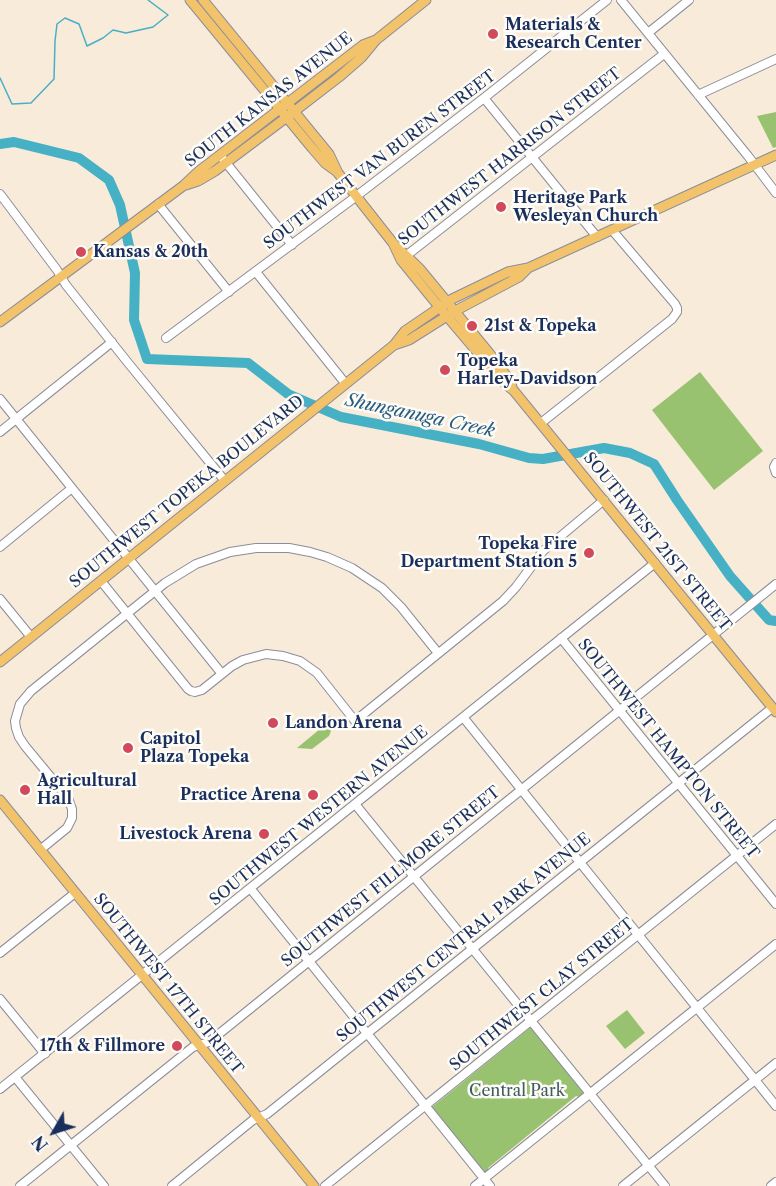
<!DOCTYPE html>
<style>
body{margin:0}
#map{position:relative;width:776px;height:1186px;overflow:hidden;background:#f8ebd9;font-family:"Libre Caslon Text",serif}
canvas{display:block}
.north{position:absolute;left:24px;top:1102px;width:60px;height:60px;-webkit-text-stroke:4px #fdfcf7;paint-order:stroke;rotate:231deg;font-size:16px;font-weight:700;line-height:24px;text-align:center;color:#1b2f5e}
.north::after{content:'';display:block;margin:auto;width:21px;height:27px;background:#1b2f5e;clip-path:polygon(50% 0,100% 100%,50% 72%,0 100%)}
</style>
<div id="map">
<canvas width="776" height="1186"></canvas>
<div class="north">N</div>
</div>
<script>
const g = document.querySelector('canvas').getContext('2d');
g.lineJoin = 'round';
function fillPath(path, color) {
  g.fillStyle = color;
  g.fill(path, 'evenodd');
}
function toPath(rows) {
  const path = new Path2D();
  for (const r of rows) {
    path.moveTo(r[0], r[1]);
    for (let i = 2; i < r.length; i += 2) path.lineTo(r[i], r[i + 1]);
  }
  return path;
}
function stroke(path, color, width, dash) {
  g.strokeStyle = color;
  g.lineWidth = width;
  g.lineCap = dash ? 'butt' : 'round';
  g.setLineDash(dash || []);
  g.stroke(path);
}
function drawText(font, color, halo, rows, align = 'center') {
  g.font = font + ' "Libre Caslon Text",serif';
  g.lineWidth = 5;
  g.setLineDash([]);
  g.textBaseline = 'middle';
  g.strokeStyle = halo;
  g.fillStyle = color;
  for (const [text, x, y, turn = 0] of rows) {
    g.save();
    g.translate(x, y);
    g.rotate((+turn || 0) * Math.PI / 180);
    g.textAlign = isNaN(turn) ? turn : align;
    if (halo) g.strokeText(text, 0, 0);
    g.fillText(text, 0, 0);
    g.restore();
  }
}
const green = toPath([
 [776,112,776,147,773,148,757,116],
 [700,372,763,451,714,490,652,410],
 [330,716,333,720,333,726,329,736,312,749,297,748,320,729,321,723],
 [627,1010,645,1033,625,1049,606,1026],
 [531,1027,584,1093,580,1097,576,1096,488,1168,489,1170,486,1172,483,1172,432,1107]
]);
const stream = toPath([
 [0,78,12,104,31,103,54,79,55,41,57,24,65,18,79,24,87,46,103,38,113,30,126,33,153,27,168,15,148,0]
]);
const river = toPath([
 [0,144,14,142,79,158,109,180,120,205,135,273,134,320,147,359,248,363,288,394,341,417,479,444,529,458,543,459,604,448,630,453,654,464,677,500,730,576,769,620,776,621]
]);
const minor = toPath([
 [621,0,748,156,776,193],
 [648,33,689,0],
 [698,95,776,59],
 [484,98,597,237],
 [223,159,292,245],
 [0,194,57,270,66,285,129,364,225,481],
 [158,204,229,292],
 [402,259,664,54],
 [256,272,345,383],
 [166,338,350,201,484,98,607,0],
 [0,399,222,674],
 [541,423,672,319,677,312,677,308,675,304,612,230],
 [0,432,112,342],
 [776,463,774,467,776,473],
 [0,547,72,488],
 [101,581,188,689,191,691,195,692,202,690,232,666,243,660,266,654,283,656,300,661,317,673,355,721,503,601,516,587,543,551,604,500],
 [0,599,31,637],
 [561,638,776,904],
 [463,717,776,1106],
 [355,804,665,1186],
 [40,850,67,828,72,818,72,809,68,798,25,746,19,737,16,728,15,721,20,704,31,691,165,583,196,564,230,552,256,548,289,548,310,552,327,557,352,568,382,588,401,607,438,653],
 [250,888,490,1186],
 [0,953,75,893],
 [0,999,45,1054],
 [15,1077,104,1186],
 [0,1089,655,563],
 [20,1186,193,1047,209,1042,776,584],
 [172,1186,253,1120,267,1114,772,708],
 [325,1186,776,824],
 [475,1186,776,944],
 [623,1186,776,1063],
 [771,1186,776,1182]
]);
const major = toPath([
 [190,0,312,148,325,163,336,171],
 [203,0,329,154,338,173,393,243,420,269,490,354,508,378,512,387],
 [186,185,198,181,215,171,287,117,339,77,362,57,376,40,426,0],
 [393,243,401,260,440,308,501,380,514,391,776,712],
 [0,322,183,186,199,171,363,45,376,40],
 [394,345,409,340,455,311,519,277,528,268],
 [0,662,394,345,405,331,452,299,508,272,528,268,776,155],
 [0,800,314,1186]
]);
const markers = [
 [493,34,6,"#d1495b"],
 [501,207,6,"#d1495b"],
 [81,252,6,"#d1495b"],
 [472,326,6,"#d1495b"],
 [445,370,6,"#d1495b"],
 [589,553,6,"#d1495b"],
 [273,723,6,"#d1495b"],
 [128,748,6,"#d1495b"],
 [25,790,6,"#d1495b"],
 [313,795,6,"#d1495b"],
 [264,834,6,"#d1495b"],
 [177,1046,6,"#d1495b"]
];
const poiNames = [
 ["Materials &",505,25],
 ["Research Center",505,43],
 ["Heritage Park",513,198],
 ["Wesleyan Church",513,216],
 ["Kansas & 20th",93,252],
 ["21st & Topeka",484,326],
 ["Topeka",457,361],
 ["Harley-Davidson",457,379],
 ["Topeka Fire",577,544,"right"],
 ["Department Station 5",577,562,"right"],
 ["Landon Arena",285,723],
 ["Capitol",140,739],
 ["Plaza Topeka",140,757],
 ["Agricultural",37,781],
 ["Hall",37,799],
 ["Practice Arena",301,795,"right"],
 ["Livestock Arena",252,834,"right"],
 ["17th & Fillmore",165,1046,"right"]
];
const streetNames = [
 ["SOUTH KANSAS AVENUE",269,100,-38],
 ["SOUTHWEST HARRISON STREET",510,157,-38],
 ["SOUTHWEST VAN BUREN STREET",380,160,-37],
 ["SOUTHWEST TOPEKA BOULEVARD",187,492,-39],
 ["SOUTHWEST 21ST STREET",657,542,51],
 ["SOUTHWEST HAMPTON STREET",668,749,51],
 ["SOUTHWEST WESTERN AVENUE",319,816,-39],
 ["SOUTHWEST FILLMORE STREET",391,877,-39],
 ["SOUTHWEST CENTRAL PARK AVENUE",464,938,-39],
 ["SOUTHWEST 17TH STREET",168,984,51],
 ["SOUTHWEST CLAY STREET",542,995,-39]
];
const parkNames = [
 ["Central Park",517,1091]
];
const waterNames = [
 ["Shunganuga Creek",420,416,12]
];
fillPath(green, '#98c26f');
stroke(stream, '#46b0c5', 1.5);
stroke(river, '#46b0c5', 10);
stroke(minor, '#8a8d9c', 10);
stroke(major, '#8a8d9c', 11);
stroke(minor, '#fff', 8);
stroke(major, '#f2c36a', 9);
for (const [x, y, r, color] of markers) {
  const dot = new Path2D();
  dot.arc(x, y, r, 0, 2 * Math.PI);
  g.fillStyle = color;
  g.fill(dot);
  stroke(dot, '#fdfcf7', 2);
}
drawText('bold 16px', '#1b2f5e', '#fdfcf7', poiNames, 'left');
drawText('16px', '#1b2f5e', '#fdfcf7', streetNames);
drawText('16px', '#405b63', '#fdfcf7', parkNames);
drawText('italic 18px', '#2a5c82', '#fdfcf7', waterNames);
</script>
